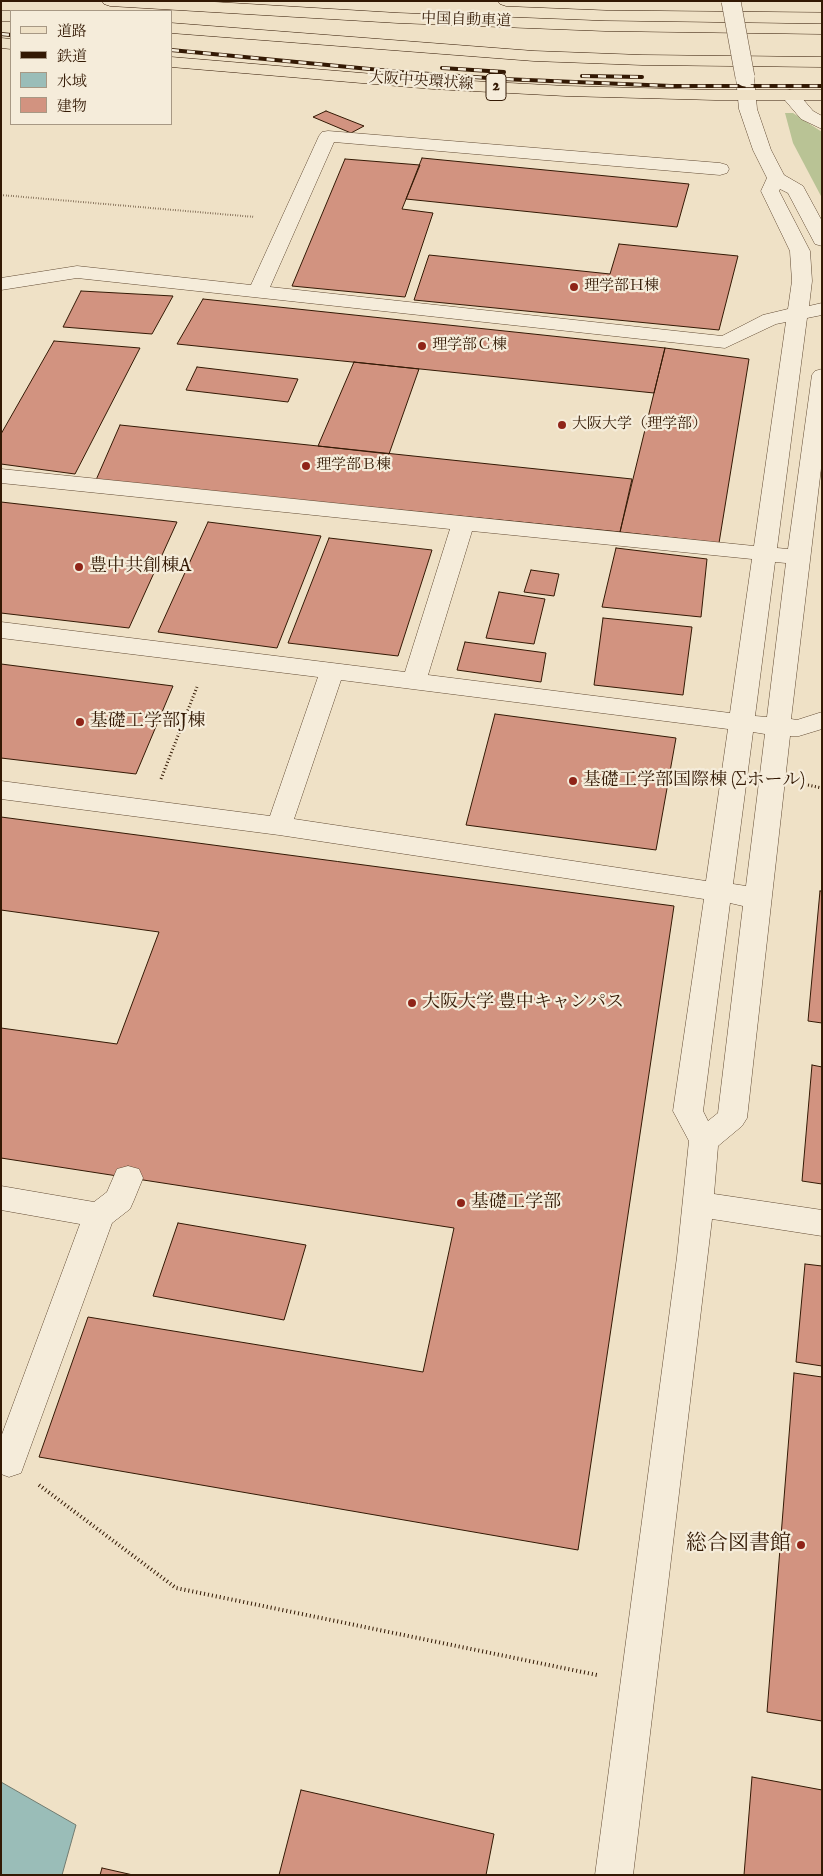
<!DOCTYPE html>
<meta charset="utf-8">
<style>
body{margin:0}
#map{position:relative;width:823px;height:1876px;overflow:hidden;background:#efe1c6;font-family:"IM FELL English","Noto Serif JP",serif}
canvas{display:block}
.frame{position:absolute;inset:0;border:2px solid #331904;pointer-events:none}
.legend{position:absolute;left:10px;top:10px;width:162px;height:115px;box-sizing:border-box;background:#f5ecda;border:1px solid #a79884;margin:0;padding:6px 9px;list-style:none;font-size:15px;color:#331904}
.legend li{display:flex;align-items:center;gap:10px;height:25px}
.legend b{width:25px;border:1px solid #a79884}
</style>
<div id="map">
<canvas width="823" height="1876"></canvas>
<div class="frame"></div>
<ul class="legend">
<li><b style="height:6px;background:#efe1c6"></b>道路</li>
<li><b style="height:6px;background:#331904"></b>鉄道</li>
<li><b style="height:14px;background:#9abdb8"></b>水域</li>
<li><b style="height:14px;background:#d29380"></b>建物</li>
</ul>
</div>
<script>
const g = document.querySelector('canvas').getContext('2d');
g.lineJoin = 'round';
function fillPath(path, color) {
  g.fillStyle = color;
  g.fill(path, 'evenodd');
}
function toPath(rows) {
  const path = new Path2D();
  for (const r of rows) {
    path.moveTo(r[0], r[1]);
    for (let i = 2; i < r.length; i += 2) path.lineTo(r[i], r[i + 1]);
  }
  return path;
}
function stroke(path, color, width, dash) {
  g.strokeStyle = color;
  g.lineWidth = width;
  g.lineCap = dash ? 'butt' : 'round';
  g.setLineDash(dash || []);
  g.stroke(path);
}
function drawText(font, color, halo, rows, align = 'center') {
  g.font = font + ' "IM FELL English","Noto Serif JP",serif';
  g.lineWidth = 4.5;
  g.setLineDash([]);
  g.textBaseline = 'middle';
  g.strokeStyle = halo;
  g.fillStyle = color;
  for (const [text, x, y, turn = 0] of rows) {
    g.save();
    g.translate(x, y);
    g.rotate((+turn || 0) * Math.PI / 180);
    g.textAlign = isNaN(turn) ? turn : align;
    if (halo) g.strokeText(text, 0, 0);
    g.fillText(text, 0, 0);
    g.restore();
  }
}
const green = toPath([
 [785,113,793,113,822,132,822,198,793,143]
]);
const water = toPath([
 [1,1782,76,1825,62,1875,1,1875,1,1782]
]);
const building = toPath([
 [326,111,364,126,351,133,313,117,326,111],
 [422,158,689,184,677,227,406,199,422,158],
 [345,159,420,165,402,209,433,213,405,297,292,286,345,159],
 [619,244,738,256,719,330,414,300,429,255,610,274,619,244],
 [81,291,173,296,152,334,63,327,81,291],
 [203,299,665,348,654,393,177,344,203,299],
 [54,341,140,348,75,474,1,464,1,434,54,341],
 [665,348,749,359,719,543,620,532,665,348],
 [354,362,419,369,389,454,318,446,354,362],
 [197,367,298,379,288,402,186,390,197,367],
 [120,425,318,446,632,479,620,532,96,480,120,425],
 [1,502,177,522,129,628,1,613,1,502],
 [208,522,321,536,277,648,158,632,208,522],
 [329,538,432,550,398,656,288,643,329,538],
 [616,548,707,559,701,617,602,607,616,548],
 [531,570,559,574,554,596,524,592,531,570],
 [499,592,545,599,534,644,486,638,499,592],
 [603,618,692,627,683,695,594,685,603,618],
 [465,642,546,653,541,682,457,670,465,642],
 [1,664,173,686,136,774,1,758,1,664],
 [495,714,676,738,656,850,466,825,495,714],
 [1,817,674,906,578,1550,39,1457,88,1317,423,1372,454,1228,1,1158,1,1028,117,1044,159,932,1,910,1,817],
 [820,891,822,891,822,1023,808,1021,820,891],
 [812,1065,822,1067,822,1184,802,1181,812,1065],
 [178,1223,306,1245,284,1320,153,1296,178,1223],
 [805,1264,822,1266,822,1366,796,1362,805,1264],
 [794,1373,822,1377,822,1721,767,1712,794,1373],
 [752,1777,822,1790,822,1875,744,1875,752,1777],
 [301,1790,494,1834,486,1875,279,1875,301,1790],
 [102,1868,133,1875,100,1875,102,1868]
]);
const pathFar2 = toPath([
 [1,195,255,217]
]);
const pathFar1 = toPath([
 [161,779,197,687],
 [808,785,822,788]
]);
const path = toPath([
 [39,1485,176,1588,597,1675]
]);
const minor = toPath([
 [745,72,751,73,754,77,757,109,771,150,784,175,803,186,822,221,822,246,815,244,788,193,780,189,779,191,810,251,812,281,809,306,822,303,822,315,807,318,777,548,788,549,812,375,815,371,822,369,822,460,791,719,797,720,822,712,822,729,799,736,790,736,747,1118,742,1126,718,1146,714,1194,822,1210,822,1236,712,1219,633,1875,595,1875,677,1257,689,1141,673,1111,704,899,279,835,1,799,1,781,270,816,318,677,1,638,1,622,405,672,450,529,1,483,1,469,754,546,786,322,776,324,725,348,77,278,1,290,1,278,77,266,251,285,319,136,322,132,328,131,720,163,727,165,729,169,727,173,720,175,334,142,270,287,722,336,763,315,788,309,792,281,790,251,761,191,767,178,753,150,739,109,736,77,739,73,745,72],
 [472,531,752,559,730,713,428,675,472,531],
 [775,562,786,563,767,717,755,716,775,562],
 [341,680,728,729,706,881,294,819,341,680],
 [753,732,765,734,746,886,733,884,753,732],
 [730,903,743,906,718,1113,708,1121,703,1111,730,903],
 [790,90,796,91,813,111,822,116,822,129,801,119,784,99,781,95,784,91,790,90],
 [128,1166,139,1169,143,1178,134,1200,130,1209,112,1223,21,1473,9,1477,1,1474,1,1437,80,1224,1,1210,1,1186,94,1202,107,1192,117,1169,128,1166]
]);
const major = toPath([
 [1,38,11,39,11,49,1,48,1,38],
 [171,57,433,79,566,86,715,90,822,90,822,100,715,100,566,96,433,89,171,67,171,57]
]);
const highway = toPath([
 [102,1,198,1,398,13,605,21,822,24,822,34,605,31,398,23,110,6,104,4,102,1],
 [498,1,822,2,822,12,606,10,506,6,500,4,498,1],
 [1,11,12,11,11,21,1,21,1,11],
 [171,23,534,51,642,55,822,57,822,67,642,65,534,61,171,33,171,23]
]);
const rail = toPath([
 [1,34,11,35],
 [171,50,401,72,503,79,671,86,822,86],
 [442,68,504,72],
 [582,76,642,77]
]);
const minorBridge = toPath([
 [731,1,745,77]
]);
const markers = [
 [574,287,5,"#8f2418"],
 [422,346,5,"#8f2418"],
 [562,425,5,"#8f2418"],
 [306,466,5,"#8f2418"],
 [79,567,5,"#8f2418"],
 [80,722,5,"#8f2418"],
 [573,781,5,"#8f2418"],
 [412,1003,5,"#8f2418"],
 [461,1203,5,"#8f2418"],
 [801,1545,5,"#8f2418"]
];
const farStreetnames = [
 ["中国自動車道",466,21,2],
 ["大阪中央環状線",421,82,4]
];
const farPoinames = [
 ["理学部Ｈ棟",584,287],
 ["理学部Ｃ棟",432,346],
 ["大阪大学（理学部）",572,425],
 ["理学部Ｂ棟",316,466]
];
const shields = [
 [496,87,20]
];
const shieldNames = [
 ["2",496,87]
];
const poiNames = [
 ["豊中共創棟A",89,567],
 ["基礎工学部J棟",90,722],
 ["基礎工学部国際棟 (Σホール)",583,781],
 ["大阪大学 豊中キャンパス",422,1003],
 ["基礎工学部",471,1203]
];
const nearPoinames = [
 ["総合図書館",791,1545]
];
fillPath(green, '#b9c395');
fillPath(water, '#9abdb8');
stroke(water, '#717b70', 1);
fillPath(building, '#d29380');
stroke(building, '#331904', 1);
stroke(minor, '#624b34', 1);
stroke(major, '#331904', 1);
stroke(highway, '#331904', 1);
stroke(pathFar2, '#331904', 2, [0.5, 2]);
stroke(pathFar1, '#331904', 3, [1, 2.5]);
stroke(path, '#331904', 4, [1, 3]);
fillPath(minor, '#f5ecda');
fillPath(major, '#efe1c6');
fillPath(highway, '#efe1c6');
stroke(rail, '#331904', 4);
stroke(rail, '#f5ecda', 2.5, [8]);
stroke(minorBridge, '#624b34', 20, []);
stroke(minorBridge, '#f5ecda', 19);
for (const [x, y, r, color] of markers) {
  const dot = new Path2D();
  dot.arc(x, y, r, 0, 2 * Math.PI);
  g.fillStyle = color;
  g.fill(dot);
  stroke(dot, '#f5ecda', 2);
}
drawText('15px', '#331904', '#f5ecda', farStreetnames);
drawText('15px', '#331904', '#f5ecda', farPoinames, 'left');
for (const [x, y, w] of shields) {
  const box = new Path2D();
  box.roundRect(x - w / 2, y - 13.5, w, 27, 4);
  g.fillStyle = '#f5ecda';
  g.fill(box);
  stroke(box, '#331904', 1);
}
drawText('bold 16px', '#331904', null, shieldNames);
drawText('18px', '#331904', '#f5ecda', poiNames, 'left');
drawText('21px', '#331904', '#f5ecda', nearPoinames, 'right');
</script>
